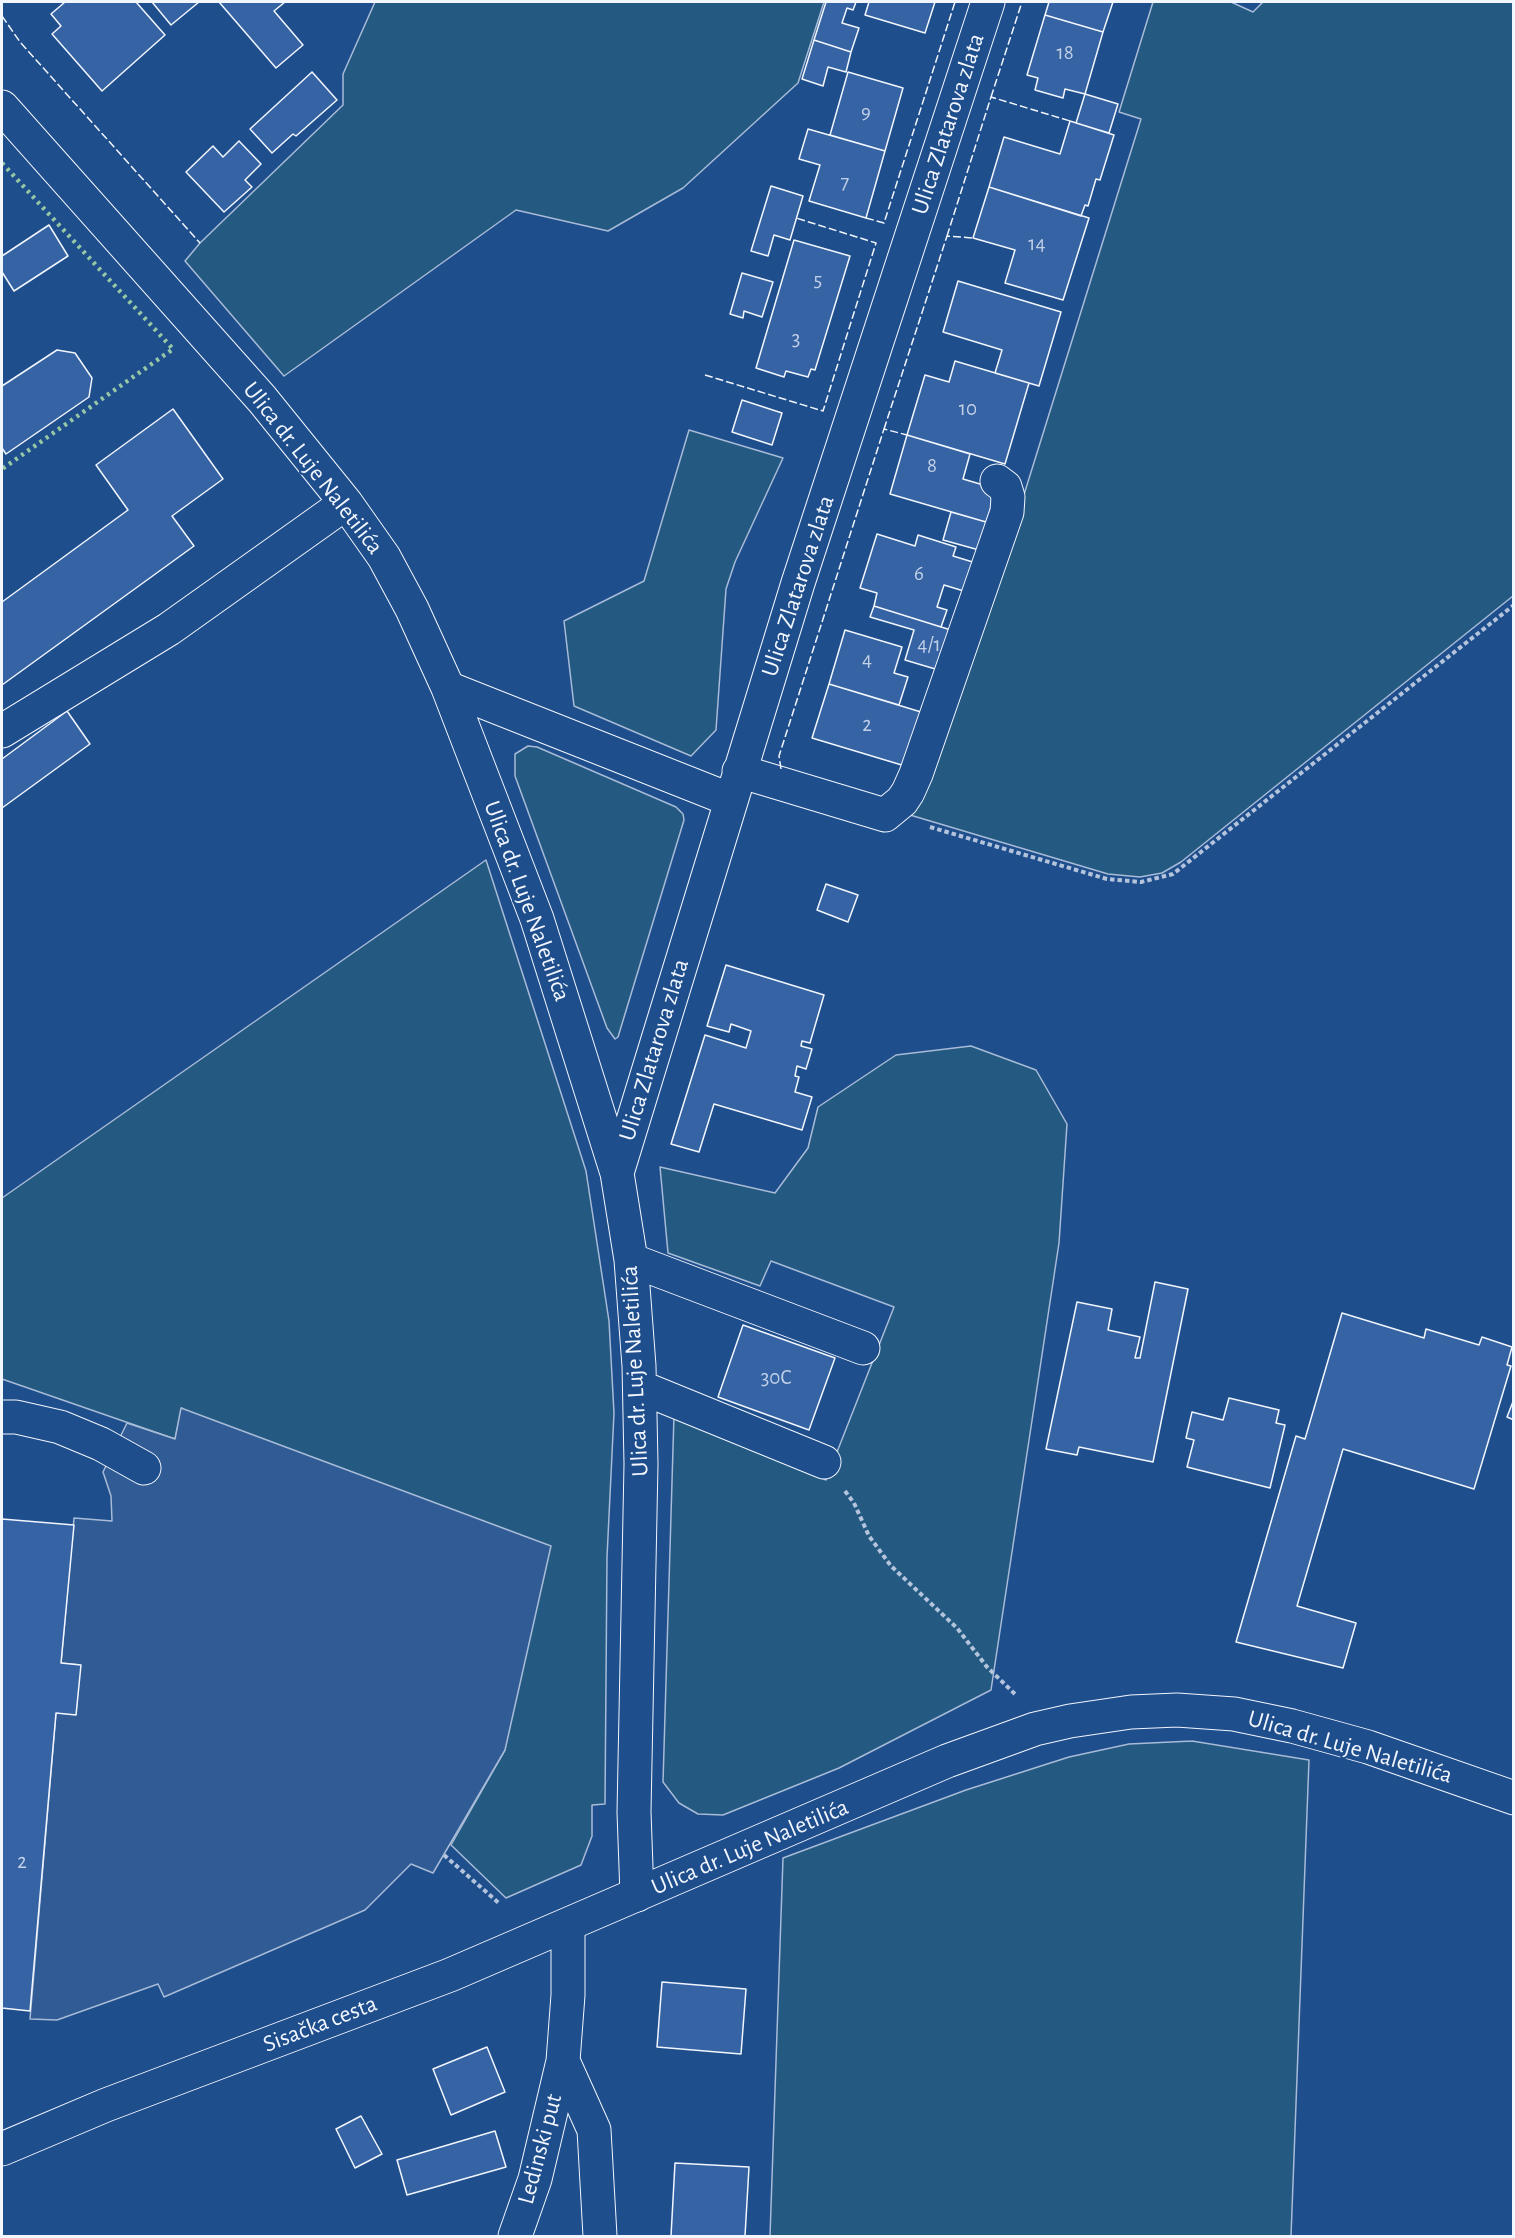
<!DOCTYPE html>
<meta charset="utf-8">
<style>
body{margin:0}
#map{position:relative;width:1515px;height:2238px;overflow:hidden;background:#1f4e8c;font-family:"Alegreya Sans",sans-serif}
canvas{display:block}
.frame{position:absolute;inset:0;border:3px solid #f2f6ff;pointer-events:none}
</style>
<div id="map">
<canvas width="1515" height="2238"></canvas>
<div class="frame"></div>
</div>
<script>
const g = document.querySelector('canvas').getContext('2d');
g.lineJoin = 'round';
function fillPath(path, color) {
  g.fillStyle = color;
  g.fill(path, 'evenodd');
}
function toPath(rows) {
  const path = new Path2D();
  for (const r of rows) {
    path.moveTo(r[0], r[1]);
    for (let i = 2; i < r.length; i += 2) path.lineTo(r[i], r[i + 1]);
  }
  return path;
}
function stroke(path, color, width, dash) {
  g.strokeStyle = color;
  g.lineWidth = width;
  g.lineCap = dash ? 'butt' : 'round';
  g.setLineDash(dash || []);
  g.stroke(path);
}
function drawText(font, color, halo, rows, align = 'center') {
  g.font = font + ' "Alegreya Sans",sans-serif';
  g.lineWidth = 4.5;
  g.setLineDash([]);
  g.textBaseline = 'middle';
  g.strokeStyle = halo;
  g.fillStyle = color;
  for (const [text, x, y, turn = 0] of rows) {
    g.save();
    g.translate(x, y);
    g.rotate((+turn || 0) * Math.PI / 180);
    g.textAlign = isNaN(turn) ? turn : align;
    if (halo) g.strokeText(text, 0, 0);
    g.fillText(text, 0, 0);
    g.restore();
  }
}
const green = toPath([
 [375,2,824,2,798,83,683,188,608,231,516,210,284,376,185,261,200,243,343,105,343,74,375,2],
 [1153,2,1231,2,1253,12,1263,2,1513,2,1513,596,1181,862,1162,873,1140,877,1108,874,910,815,1022,501,1141,119,1119,112,1153,2],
 [689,430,783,458,735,562,726,589,716,730,691,756,574,706,564,621,644,581,689,430],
 [528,746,537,747,676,807,683,814,684,820,618,1037,615,1039,607,1028,515,776,515,754,528,746],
 [486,860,586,1171,609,1321,614,1413,607,1557,605,1804,592,1805,592,1836,581,1865,506,1898,451,1845,505,1750,182,1408,175,1439,2,1379,2,1198,486,860],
 [971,1046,1036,1070,1067,1124,1059,1243,991,1690,839,1768,723,1815,698,1814,679,1803,663,1782,674,1415,826,1480,894,1307,771,1261,760,1286,668,1253,660,1167,775,1193,808,1148,818,1107,896,1055,971,1046],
 [1192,1741,1309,1760,1291,2236,770,2236,783,1858,966,1790,1069,1757,1129,1744,1192,1741]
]);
const parking = toPath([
 [181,1408,551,1546,505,1750,433,1873,411,1864,365,1910,164,1997,158,1984,57,2020,30,2019,56,1713,76,1714,80,1665,61,1663,74,1518,112,1521,111,1496,103,1472,127,1423,175,1439,181,1408]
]);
const building = toPath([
 [65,2,136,2,165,35,102,91,52,34,61,26,51,14,65,2],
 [152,2,199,2,171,25,152,2],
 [219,2,285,2,274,11,303,45,276,68,219,2],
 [826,2,856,2,853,10,847,8,842,23,859,28,851,52,814,40,826,2],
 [869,2,935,2,925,33,865,15,869,2],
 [1049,2,1113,2,1103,32,1045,15,1049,2],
 [1045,15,1103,32,1085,94,1065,89,1063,98,1035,90,1038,78,1027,75,1045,15],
 [814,40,851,52,846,72,828,67,823,86,802,79,814,40],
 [312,72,337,100,296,136,293,134,272,153,250,129,312,72],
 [848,72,903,88,885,151,830,135,848,72],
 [1085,94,1118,104,1109,133,1076,123,1085,94],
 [1070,121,1114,135,1100,180,1096,179,1088,206,1085,205,1081,216,989,187,1004,137,1060,154,1070,121],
 [808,129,885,151,866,218,809,201,820,165,799,159,808,129],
 [239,141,261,164,245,180,252,187,224,212,186,172,213,146,223,157,239,141],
 [771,186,803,196,790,240,774,235,768,256,751,251,771,186],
 [989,187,1089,218,1063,300,1005,283,1015,250,973,238,989,187],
 [49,225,68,256,14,291,2,272,2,256,49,225],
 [794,240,850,256,815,370,811,369,808,377,786,371,784,377,756,368,794,240],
 [742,273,773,282,762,317,744,311,743,318,730,314,742,273],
 [958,281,1061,312,1039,386,995,373,1002,350,943,332,958,281],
 [57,350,75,353,92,378,89,397,6,454,2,448,2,386,57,350],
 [955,361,1029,383,1005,464,907,435,925,375,949,382,955,361],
 [742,400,782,413,772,445,732,432,742,400],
 [173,409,223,479,172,516,194,546,2,685,2,602,128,510,96,465,173,409],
 [907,435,970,454,963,479,997,489,986,522,890,494,907,435],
 [951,512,986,522,979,550,943,540,951,512],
 [877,534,915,546,918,535,956,547,953,556,976,563,967,592,944,585,937,607,947,610,941,627,874,606,877,593,860,588,877,534],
 [874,606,954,631,942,671,905,660,914,630,870,617,874,606],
 [845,630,902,647,894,673,908,677,899,705,829,684,845,630],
 [829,684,921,712,905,766,812,738,829,684],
 [67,711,90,744,2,808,2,759,67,711],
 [826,884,858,895,848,922,817,910,826,884],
 [726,965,824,995,810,1043,802,1041,801,1046,812,1049,806,1069,797,1066,795,1076,799,1077,795,1092,812,1097,802,1130,714,1104,699,1152,671,1144,705,1035,746,1048,751,1031,731,1024,729,1032,707,1026,726,965],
 [1155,1282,1188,1289,1153,1462,1079,1447,1077,1455,1046,1449,1077,1302,1112,1309,1108,1330,1140,1337,1135,1358,1140,1358,1155,1282],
 [1342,1313,1424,1338,1426,1329,1479,1345,1482,1337,1512,1347,1507,1365,1511,1366,1474,1489,1343,1449,1297,1606,1356,1623,1343,1668,1236,1642,1296,1436,1305,1439,1342,1313],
 [743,1325,835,1358,809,1430,718,1397,743,1325],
 [1229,1398,1279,1410,1276,1423,1285,1425,1270,1488,1187,1467,1194,1440,1186,1438,1192,1412,1223,1420,1229,1398],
 [1514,1399,1514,1420,1507,1417,1514,1399],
 [2,1519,74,1525,61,1663,81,1665,76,1715,56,1713,30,2011,2,2008,2,1519],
 [662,1982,746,1989,741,2054,657,2047,662,1982],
 [487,2047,505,2092,451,2115,433,2069,487,2047],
 [361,2116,382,2154,355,2168,336,2129,361,2116],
 [495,2131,506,2167,407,2195,397,2160,495,2131],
 [675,2163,749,2167,745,2236,671,2236,675,2163]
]);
const path = toPath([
 [930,827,1107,879,1141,882,1173,874,1514,605],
 [845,1491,854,1503,869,1536,891,1566,957,1628,987,1667,1016,1695],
 [444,1855,500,1904]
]);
const minor = toPath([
 [2,107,262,399,346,503,384,557,412,609,448,688,537,919,617,1173,631,1260,639,1366,641,1464,634,1812,637,1895],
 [448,688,731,800],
 [2,731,169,629,346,503],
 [739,771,885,815,902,801,908,792,916,774,1007,512,1008,497,1005,487,997,481],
 [617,1173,798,583,988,2],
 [631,1260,863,1348],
 [640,1387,824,1462],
 [2,1417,16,1417,60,1427,101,1444,144,1468],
 [563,2061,594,2130,600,2236],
 [515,2236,535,2179,563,2061,568,1995,568,1926]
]);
const major = toPath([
 [2,2149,106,2105,450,1975,947,1761,1035,1729,1070,1721,1131,1712,1177,1710,1234,1714,1292,1726,1368,1747,1514,1798]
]);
const hedge = toPath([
 [2,163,173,349,2,469]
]);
const fence = toPath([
 [2,16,20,42,200,243],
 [991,97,1022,2],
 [866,218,884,223,955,2],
 [947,236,991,97,1070,121],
 [705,375,823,411,876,243,796,218],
 [884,429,947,236,973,238],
 [781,769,779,756,884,429,907,435]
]);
const numberNames = [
 ["18",1065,53],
 ["9",866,112],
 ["7",845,183],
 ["14",1037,244],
 ["5",818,280],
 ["3",796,339],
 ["10",968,409],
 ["8",932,466],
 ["6",919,574],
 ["4/1",929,645],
 ["4",867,660],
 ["2",867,725],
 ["30C",776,1378],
 ["2",22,1862]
];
const streetNames = [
 ["Ulica Zlatarova zlata",948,124,-72],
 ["Ulica dr. Luje Naletilića",313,468,52],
 ["Ulica Zlatarova zlata",798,586,-72],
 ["Ulica dr. Luje Naletilića",527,901,70],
 ["Ulica Zlatarova zlata",654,1050,-73],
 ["Ulica dr. Luje Naletilića",635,1371,-93],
 ["Ulica dr. Luje Naletilića",1350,1747,16],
 ["Ulica dr. Luje Naletilića",750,1847,-23],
 ["Sisačka cesta",320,2024,-21],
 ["Ledinski put",540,2149,-75]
];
fillPath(green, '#245a82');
stroke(green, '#a8bbd7', 1.5);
fillPath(parking, '#305b95');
stroke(parking, '#a8bbd7', 1.5);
fillPath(building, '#3563a3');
stroke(building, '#f2f6ff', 1.5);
stroke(minor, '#f2f6ff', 35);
stroke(major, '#f2f6ff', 35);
stroke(path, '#b3c4dc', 4, [4.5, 3]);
stroke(minor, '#1f4e8c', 33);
stroke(major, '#1f4e8c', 33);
stroke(hedge, '#97c8a6', 4.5, [3, 4.5]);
stroke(fence, '#f2f6ff', 1.5, [8, 3]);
drawText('21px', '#c3d1e8', null, numberNames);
drawText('24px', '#f2f6ff', '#1f4e8c', streetNames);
</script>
